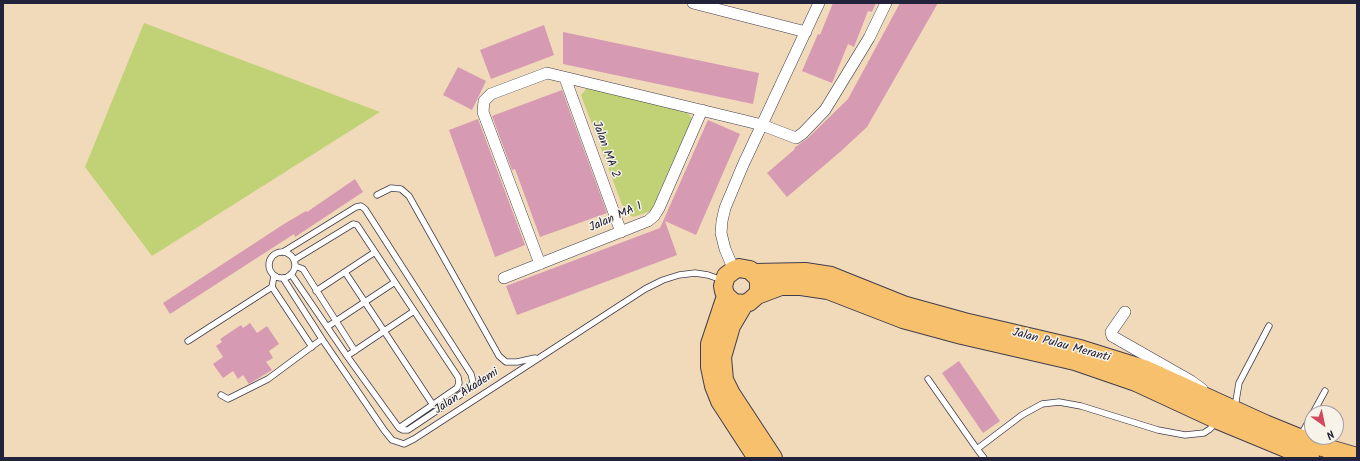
<!DOCTYPE html>
<style>
body{margin:0}
#map{position:relative;width:1360px;height:461px;overflow:hidden;background:#f1daba;font-family:Kalam,sans-serif}
canvas{display:block}
.frame{position:absolute;inset:0;border:4px solid #22223b;pointer-events:none}
.north{position:absolute;left:1304px;top:405px;width:40px;height:40px;box-sizing:border-box;background:#f7f3e8;border:1px solid #a29fa3;border-radius:50%;rotate:147deg;font-size:11px;font-weight:700;line-height:16px;text-align:center;color:#22223b}
.north::after{content:'';display:block;margin:auto;width:14px;height:18px;background:#d1495b;clip-path:polygon(50% 0,100% 100%,50% 72%,0 100%)}
</style>
<div id="map">
<canvas width="1360" height="461"></canvas>
<div class="frame"></div>
<div class="north">N</div>
</div>
<script>
const g = document.querySelector('canvas').getContext('2d');
g.lineJoin = 'round';
function fillPath(path, color) {
  g.fillStyle = color;
  g.fill(path, 'evenodd');
}
function toPath(rows) {
  const path = new Path2D();
  for (const r of rows) {
    if (r.length === 3) {
      path.moveTo(r[0] + r[2], r[1]);
      path.arc(r[0], r[1], r[2], 0, 2 * Math.PI);
      continue;
    }
    path.moveTo(r[0], r[1]);
    for (let i = 2; i < r.length; i += 2) path.lineTo(r[i], r[i + 1]);
  }
  return path;
}
function stroke(path, color, width, dash) {
  g.strokeStyle = color;
  g.lineWidth = width;
  g.lineCap = dash ? 'butt' : 'round';
  g.setLineDash(dash || []);
  g.stroke(path);
}
function drawText(font, color, halo, rows, align = 'center') {
  g.font = font + ' Kalam,sans-serif';
  g.lineWidth = 3;
  g.setLineDash([]);
  g.textBaseline = 'middle';
  g.strokeStyle = halo;
  g.fillStyle = color;
  for (const [text, x, y, turn = 0] of rows) {
    g.save();
    g.translate(x, y);
    g.rotate((+turn || 0) * Math.PI / 180);
    g.textAlign = isNaN(turn) ? turn : align;
    if (halo) g.strokeText(text, 0, 0);
    g.fillText(text, 0, 0);
    g.restore();
  }
}
const green = toPath([
 [144,23,380,112,152,256,85,167],
 [588,87,686,110,692,119,651,211,633,217,625,213,581,95]
]);
const building = toPath([
 [833,3,876,3,872,12,868,11,854,47,848,44,832,83,802,71,818,34,820,35],
 [900,3,938,3,867,127,840,152,787,197,767,173,795,149,794,148,808,138,848,99],
 [544,25,554,55,491,79,480,50],
 [563,32,759,73,753,104,563,64],
 [458,67,486,81,472,110,443,95],
 [562,90,607,213,540,237,515,169,512,170,492,116],
 [478,119,525,245,495,257,449,130],
 [708,120,740,134,696,235,665,221,677,255,517,315,506,286,660,228],
 [355,179,363,192,295,237,294,234,170,314,163,303,284,224,306,211,307,212],
 [250,323,257,333,267,326,279,344,269,351,273,358,266,362,272,370,249,384,243,375,238,379,233,371,223,378,213,364,223,357,216,346,222,342,220,339,241,325,243,328],
 [959,361,1000,421,983,433,942,373]
]);
const service = toPath([
 [377,195,391,188,401,189,409,196,499,356,506,362,517,362,535,358],
 [283,252,356,207,361,206,365,209,471,374,473,382,469,389,408,430,403,430,399,428,347,356,291,274],
 [282,265,13],
 [294,260,353,224,357,225,458,377,459,383,457,388,399,428],
 [295,266,303,269,355,351],
 [345,272,433,405],
 [283,278,322,339,384,430,392,440,404,444,414,439,539,358,645,289,663,280,679,275,695,273,708,275,722,280],
 [272,287,312,347],
 [316,291,375,252],
 [327,327,395,282],
 [188,341,272,287,274,276],
 [347,356,414,311],
 [928,379,977,449],
 [221,395,228,399,268,379,322,339],
 [1235,407,1239,383,1269,326],
 [1313,413,1325,391],
 [1301,435,1312,415],
 [984,458,977,449,1022,415,1042,404,1059,402,1081,406,1158,430,1185,435,1204,433,1210,429,1216,422]
]);
const minor = toPath([
 [693,3,806,32],
 [565,78,621,232],
 [540,264,483,112,484,101,491,94,547,73,746,121,762,125,796,138,803,133,825,110,869,38,886,3],
 [734,270,725,249,721,233,722,221,725,208,743,165,819,3],
 [504,278,648,221,654,216,659,208,702,110],
 [1125,312,1111,332,1112,336,1191,381,1202,389]
]);
const primary = toPath([
 [754,273,805,272,831,276,906,306,964,322,1080,349,1144,369,1265,424,1319,446,1357,457],
 [757,295,759,290,759,281,757,277,750,270,739,268,734,270,726,276,723,286,724,291,726,296,734,303,744,304,749,302,757,295,781,286,801,286,828,290,903,319,962,335,1075,361,1136,382,1218,420,1310,458],
 [726,296,710,344,710,367,714,386,720,401,757,458],
 [744,304,731,326,722,357,724,380,731,394,773,458]
]);
const streetNames = [
 ["Jalan MA 2",605,150,70],
 ["Jalan MA 1",616,218,-24],
 ["Jalan Pulau Meranti",1061,346,15],
 ["Jalan Akademi",467,392,-33]
];
fillPath(green, '#c0d275');
fillPath(building, '#d69ab2');
stroke(service, '#413e4e', 7);
stroke(minor, '#413e4e', 12);
stroke(primary, '#413e4e', 20);
stroke(service, '#fff', 5.5);
stroke(minor, '#fff', 11);
stroke(primary, '#f7c06c', 18);
drawText('12px', '#22223b', '#f7f3e8', streetNames);
</script>
